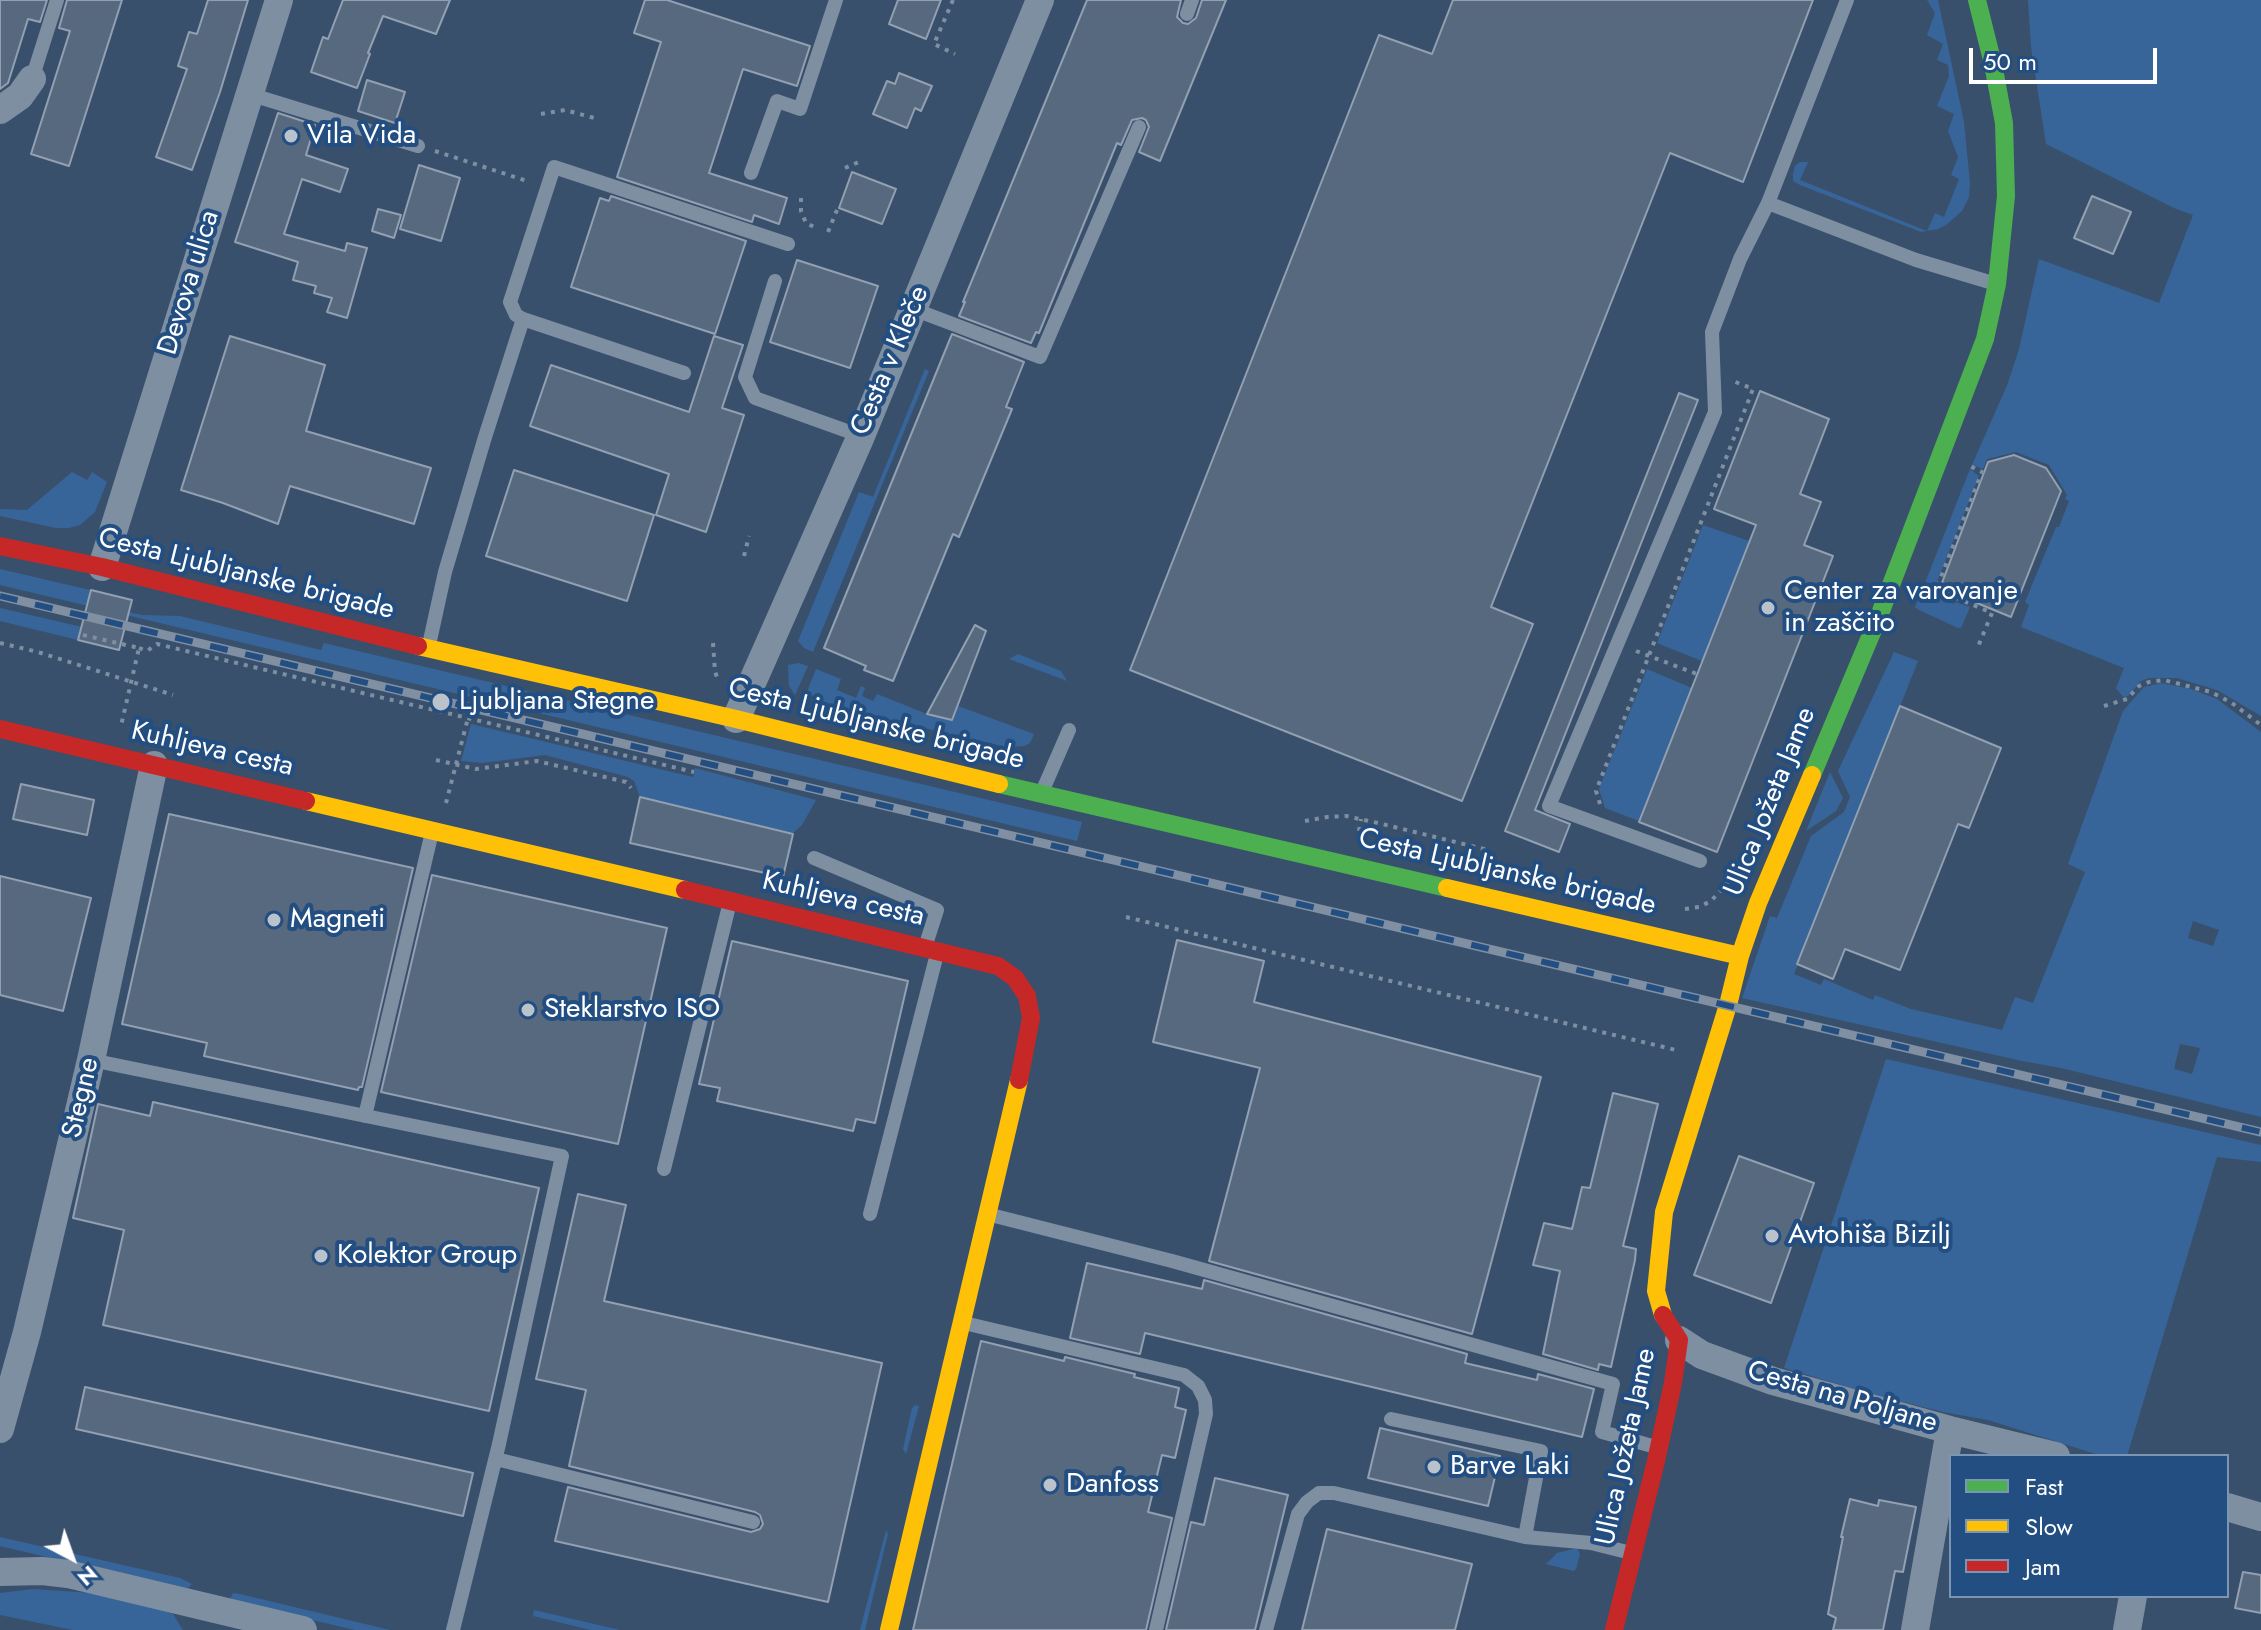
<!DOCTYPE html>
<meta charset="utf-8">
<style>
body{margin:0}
#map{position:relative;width:2261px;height:1630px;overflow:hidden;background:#39506c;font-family:Jost,sans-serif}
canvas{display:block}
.legend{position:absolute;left:1949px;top:1454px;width:280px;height:144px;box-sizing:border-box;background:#234e82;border:2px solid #7b95b4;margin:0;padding:10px 14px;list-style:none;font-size:24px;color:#fff}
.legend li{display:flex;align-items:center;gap:16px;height:40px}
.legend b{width:40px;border:2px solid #7b95b4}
.north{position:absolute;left:32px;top:1518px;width:80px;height:80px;-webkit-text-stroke:6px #234e82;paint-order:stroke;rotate:139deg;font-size:22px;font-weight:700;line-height:32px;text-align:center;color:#fff}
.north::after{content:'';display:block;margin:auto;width:28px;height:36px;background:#fff;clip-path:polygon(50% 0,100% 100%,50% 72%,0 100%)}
.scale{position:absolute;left:1969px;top:48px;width:188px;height:36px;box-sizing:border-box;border:4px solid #fff;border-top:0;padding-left:10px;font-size:24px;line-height:28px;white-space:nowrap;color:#fff;-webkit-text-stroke:6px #234e82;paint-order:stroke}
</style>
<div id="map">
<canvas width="2261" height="1630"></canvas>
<ul class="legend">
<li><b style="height:10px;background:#4caf50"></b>Fast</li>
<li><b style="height:10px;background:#ffc107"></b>Slow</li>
<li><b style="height:10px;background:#c62828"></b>Jam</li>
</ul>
<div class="north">N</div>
<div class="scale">50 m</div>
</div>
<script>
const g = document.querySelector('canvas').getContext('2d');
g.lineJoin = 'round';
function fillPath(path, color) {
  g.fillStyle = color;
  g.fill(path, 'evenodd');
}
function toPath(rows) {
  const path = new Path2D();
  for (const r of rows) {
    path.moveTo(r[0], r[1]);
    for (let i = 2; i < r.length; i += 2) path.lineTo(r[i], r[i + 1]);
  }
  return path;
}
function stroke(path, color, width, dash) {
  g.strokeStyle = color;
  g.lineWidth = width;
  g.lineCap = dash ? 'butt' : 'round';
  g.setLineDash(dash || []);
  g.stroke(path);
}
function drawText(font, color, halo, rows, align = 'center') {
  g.font = font + ' Jost,sans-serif';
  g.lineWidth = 8;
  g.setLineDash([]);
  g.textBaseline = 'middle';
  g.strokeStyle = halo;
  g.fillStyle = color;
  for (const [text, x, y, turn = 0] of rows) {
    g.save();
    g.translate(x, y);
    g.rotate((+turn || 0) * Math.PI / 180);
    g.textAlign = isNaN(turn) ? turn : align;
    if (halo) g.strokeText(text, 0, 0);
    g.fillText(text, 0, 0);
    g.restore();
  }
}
const green = toPath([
 [1927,0,1938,0,1964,122,1970,183,1969,197,1962,211,1946,225,1938,229,1921,232,1800,185,1793,181,1793,173,1795,166,1800,162,1808,162,1800,180,1927,231,1935,213,1944,217,1959,179,1951,175,1958,157,1948,131,1954,114,1937,106,1949,76,1948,65,1937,60,1943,44,1927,35,1935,13],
 [2028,0,2261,0,2261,716,2217,690,2177,678,2149,678,2141,681,2128,696,2123,697,2116,688,2124,668,2021,627,2029,605,2025,602,2056,527,2059,527,2069,501,2065,499,2067,495,2049,465,2016,452,1987,459,1983,469,1972,465,2008,383,2019,349,2039,259,2159,303,2193,215,2174,208,2046,144,2031,47],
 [925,369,929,371,813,652,804,648,798,641,859,492,873,497],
 [1970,469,1979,476,1933,592,1923,588],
 [72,472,87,480,92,472,107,482,95,512,80,525,69,528,56,528,0,516,0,509,27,510],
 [1703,525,1749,541,1702,661,1657,643],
 [0,569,90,590,88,603,142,615,180,616,321,650,324,643,1082,822,1077,841,0,585],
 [1921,592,1954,604,1956,602,1970,607,1961,628,1958,628,1919,610,1915,607],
 [0,608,82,627,78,640,0,621],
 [1894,652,1918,661,1794,974,1821,985,1824,979,1873,1000,1875,995,1911,1009,2002,1030,2015,997,2033,1003,2085,872,2068,864,2123,711,2144,687,2161,683,2191,689,2217,699,2261,732,2261,1117,2061,1068,2022,1061,1742,998,1770,916,1777,918,1811,836,1844,812,1850,797,1838,771],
 [2193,921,2219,930,2213,946,2188,938],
 [2180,1044,2200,1048,2192,1074,2174,1069],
 [1018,654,1061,671,1067,681,1009,659],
 [799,663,808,666,795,695,789,686,788,665],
 [816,669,841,679,837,690,856,698,861,686,865,688,862,696,873,701,877,694,927,714,952,720,958,706,1034,734,1030,743,1024,746,1007,747,812,702,814,696,806,694],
 [1647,669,1692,688,1639,821,1605,808,1599,789],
 [471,724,693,777,695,768,816,800,802,825,793,833,640,797,634,781,628,777,545,755,482,763,461,761],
 [1830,772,1843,798,1836,811,1806,831],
 [1886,1059,2261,1145,2261,1162,2217,1157,2127,1456,2102,1456,1988,1420,1943,1412,1875,1395,1784,1368],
 [915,1405,919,1406,906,1454,903,1449,912,1408],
 [886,1530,888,1534,865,1630,860,1630],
 [0,1537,180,1578,192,1584,186,1590,0,1546],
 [1577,1548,1580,1554,1576,1569,1574,1571,1546,1564,1557,1553],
 [33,1589,92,1593,164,1610,173,1614,183,1630,73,1630,0,1615,0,1593],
 [233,1593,240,1594,390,1630,355,1630,235,1602,230,1599],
 [534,1610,620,1630,591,1630,533,1616]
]);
const building = toPath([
 [0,0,47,0,40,22,28,19,8,83,0,89,0,0],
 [67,0,122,0,69,166,31,154,70,31,59,28,67,0],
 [208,0,248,0,220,92,192,170,156,157,187,69,178,66,189,32,197,34,208,0],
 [343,0,450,0,436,34,383,16,368,53,370,54,357,88,311,72,323,37,328,39,343,0],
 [645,0,667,0,810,46,797,86,743,69,709,173,787,198,779,224,754,215,752,222,617,177,661,42,634,33,645,0],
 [898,0,941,0,926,39,889,24,898,0],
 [1087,0,1181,0,1177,17,1183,23,1188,24,1196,18,1202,0,1226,0,1160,161,1139,152,1149,127,1146,120,1142,118,1132,120,1121,145,1117,143,1039,333,1036,332,1031,343,959,316,965,302,963,302,1087,0],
 [1453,0,1813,0,1743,182,1670,153,1491,607,1533,624,1462,801,1130,670,1379,35,1432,54,1453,0],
 [899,73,932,86,921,111,915,108,907,128,873,114,887,81,895,84,899,73],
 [367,80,405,92,395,123,358,111,367,80],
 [278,113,315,125,306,155,348,169,340,192,302,179,284,234,345,251,347,243,367,248,347,318,327,312,332,298,314,293,316,286,293,280,298,262,235,242,278,113],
 [419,165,460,178,441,241,400,229,419,165],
 [852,172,896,189,882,224,839,208,852,172],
 [611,196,746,241,715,334,571,287,600,198,609,201,611,196],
 [2092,196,2131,212,2113,254,2074,238,2092,196],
 [378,209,401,215,394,238,372,231,378,209],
 [797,260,878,286,850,368,770,342,797,260],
 [952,334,1024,362,1006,407,1012,409,976,496,959,537,953,534,893,681,864,670,866,666,824,648,952,334],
 [230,336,325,365,306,431,431,468,414,524,290,486,278,524,223,503,181,490,230,336],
 [714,336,743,345,722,408,744,415,706,532,656,515,669,474,530,426,551,365,689,412,714,336],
 [1760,391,1829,419,1800,494,1821,502,1804,545,1833,556,1717,852,1639,822,1756,525,1714,509,1760,391],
 [1679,393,1698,400,1535,810,1570,824,1559,852,1505,831,1679,393],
 [2014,455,2046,468,2061,491,2011,617,1940,588,1988,462,2014,455],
 [514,470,654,515,627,601,486,556,514,470],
 [91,590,132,600,119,650,78,640,91,590],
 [975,625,986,631,952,720,927,714,975,625],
 [1900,706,2001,748,1969,828,1958,824,1900,970,1845,949,1833,979,1797,964,1900,706],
 [21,784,94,800,87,835,13,819,21,784],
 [640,797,793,834,783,877,630,843,640,797],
 [169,814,413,868,362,1087,359,1087,358,1090,204,1056,207,1043,122,1024,169,814],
 [432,875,667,928,618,1144,381,1092,432,875],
 [0,876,91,898,63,1011,0,995,0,876],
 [1177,940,1264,961,1254,1002,1541,1077,1472,1334,1209,1261,1260,1068,1153,1042,1177,940],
 [732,941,908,981,875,1123,856,1119,853,1131,717,1101,720,1088,699,1084,732,941],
 [1613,1093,1658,1104,1623,1246,1636,1249,1635,1260,1611,1367,1599,1364,1598,1370,1543,1354,1560,1271,1533,1265,1544,1223,1572,1229,1582,1187,1590,1188,1613,1093],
 [153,1102,539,1188,489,1411,103,1325,124,1230,73,1218,98,1104,150,1116,153,1102],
 [1739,1156,1814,1183,1771,1303,1694,1275,1739,1156],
 [578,1194,626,1205,604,1301,882,1363,828,1602,555,1541,568,1487,751,1532,760,1529,763,1524,760,1515,755,1512,569,1466,586,1390,536,1379,578,1194],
 [1087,1263,1202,1289,1204,1280,1467,1354,1465,1363,1537,1380,1538,1374,1594,1389,1582,1437,1145,1333,1140,1354,1070,1338,1087,1263],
 [981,1341,1064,1361,1065,1357,1135,1374,1134,1377,1179,1388,1175,1407,1186,1410,1175,1458,1162,1455,1148,1512,1172,1518,1146,1630,913,1630,981,1341],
 [85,1387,473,1473,463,1516,76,1429,85,1387],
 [1380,1428,1500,1456,1488,1506,1368,1478,1380,1428],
 [1215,1478,1288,1495,1255,1630,1166,1630,1191,1522,1204,1525,1215,1478],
 [1850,1499,1878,1506,1879,1500,1916,1507,1903,1572,1895,1571,1883,1630,1833,1630,1836,1618,1828,1614,1843,1537,1841,1537,1850,1499],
 [1327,1529,1472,1564,1455,1630,1302,1630,1327,1529],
 [2243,1572,2261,1575,2261,1613,2235,1608,2243,1572]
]);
const path = toPath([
 [953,0,934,44,955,54],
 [541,114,565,110,598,119],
 [435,151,530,182],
 [845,168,861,161],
 [801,198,801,211,806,223,818,229],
 [828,232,837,210],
 [744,556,749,536],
 [1921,590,1945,599,1947,594,1992,613,1977,649],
 [1934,595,1982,472,1970,466],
 [83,635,139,648,121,726],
 [0,643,38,652,173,695],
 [713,643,715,672,719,682],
 [139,648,147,651,157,644,694,772],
 [1636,651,1697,674],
 [2104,706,2127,699,2139,686,2149,682,2164,680,2211,692,2232,703,2261,725],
 [436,760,476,769,537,761,626,782,631,788],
 [446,803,469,714],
 [1600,804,1596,791,1753,389,1733,381],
 [1305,821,1327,817,1346,816,1378,823,1484,849,1495,866],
 [1359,831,1361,819],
 [1685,909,1699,907,1711,901,1732,878],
 [1126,917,1680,1051]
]);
const lane = toPath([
 [1187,14,1192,0],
 [32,79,57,0],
 [249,94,418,146],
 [751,173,777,101,800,109,836,0],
 [1768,203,1916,260,1996,284],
 [775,281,745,377,755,398,861,436],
 [913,309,1040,357,1139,127],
 [523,319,516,315,510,302,554,167,788,244],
 [429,645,445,572,485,437,523,319,684,373],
 [1042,792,1069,730],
 [814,858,937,910,926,944],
 [1700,861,1549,806,1715,412,1712,332,1740,259,1768,203,1847,0],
 [91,1060,562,1156,499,1444,453,1630],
 [365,1116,432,832],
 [664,1169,730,902],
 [870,1214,938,950],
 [991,1215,1172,1261,1613,1384,1602,1432,1656,1447],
 [964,1323,1184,1375,1198,1386,1205,1400,1206,1414,1156,1630],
 [496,1459,753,1522],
 [1525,1537,1591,1543,1631,1553],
 [1266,1630,1298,1514,1307,1502,1319,1493,1334,1493,1525,1537,1541,1451,1391,1419]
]);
const street = toPath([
 [0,110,20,96,32,79],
 [102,567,279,0],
 [736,719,861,436,1040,0],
 [1679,1340,1702,1355,1773,1381,1950,1430,2056,1456],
 [0,1429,27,1332,91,1060,154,765],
 [2227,1507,2261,1517],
 [0,1572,42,1571,68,1574,303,1630],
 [1915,1630,1950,1430],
 [2127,1630,2133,1596]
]);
const fast = toPath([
 [1812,775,1881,611,1985,339,1997,284,2006,196,2004,123,1993,64,1977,0],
 [999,784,1447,888]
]);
const slow = toPath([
 [418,646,736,719,999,784],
 [306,801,685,890],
 [1447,888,1740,956],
 [1663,1315,1656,1291,1664,1212,1728,1005,1740,956,1758,903,1812,775],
 [889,1630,1019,1080]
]);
const jam = toPath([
 [0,546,102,567,418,646],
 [0,729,306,801],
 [685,890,998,966,1015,978,1027,996,1031,1018,1019,1080],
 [1614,1630,1656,1461,1673,1383,1679,1340,1663,1315]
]);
const rail = toPath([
 [0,596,2261,1132]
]);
const markers = [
 [291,136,8,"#bac2cc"],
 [1768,608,8,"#bac2cc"],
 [441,702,10,"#bac2cc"],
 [274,920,8,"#bac2cc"],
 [528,1010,8,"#bac2cc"],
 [1772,1236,8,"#bac2cc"],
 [321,1256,8,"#bac2cc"],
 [1434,1467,8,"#bac2cc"],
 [1050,1485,8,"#bac2cc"]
];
const poiNames = [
 ["Vila Vida",307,136],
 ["Center za varovanje",1784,592],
 ["in zaščito",1784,624],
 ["Ljubljana Stegne",459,702],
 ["Magneti",290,920],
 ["Steklarstvo ISO",544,1010],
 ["Avtohiša Bizilj",1788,1236],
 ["Kolektor Group",337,1256],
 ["Barve Laki",1450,1467],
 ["Danfoss",1066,1485]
];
const streetNames = [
 ["Devova ulica",190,283,-73],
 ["Cesta v Kleče",891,361,-67],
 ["Cesta Ljubljanske brigade",246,575,14],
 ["Cesta Ljubljanske brigade",876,725,14],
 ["Kuhljeva cesta",212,750,13],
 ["Ulica Jožeta Jame",1771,802,-68],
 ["Cesta Ljubljanske brigade",1507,873,13],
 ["Kuhljeva cesta",843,900,13],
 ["Stegne",82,1098,-77],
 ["Cesta na Poljane",1842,1398,16],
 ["Ulica Jožeta Jame",1627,1447,-78]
];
fillPath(green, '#376599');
fillPath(building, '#56697f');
stroke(building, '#92a0b1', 2);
stroke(path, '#7f8fa2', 4, [4, 6]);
stroke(lane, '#7f8fa2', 14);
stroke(street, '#7f8fa2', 28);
stroke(fast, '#4caf50', 18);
stroke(slow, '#ffc107', 18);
stroke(jam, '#c62828', 18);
stroke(rail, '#8090a2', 9);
stroke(rail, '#234e82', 6, [18]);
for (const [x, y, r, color] of markers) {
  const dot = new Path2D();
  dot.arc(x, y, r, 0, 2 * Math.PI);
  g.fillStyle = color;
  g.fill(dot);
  stroke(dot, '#234e82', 3);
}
drawText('28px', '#fff', '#234e82', poiNames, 'left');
drawText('28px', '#fff', '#234e82', streetNames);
</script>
